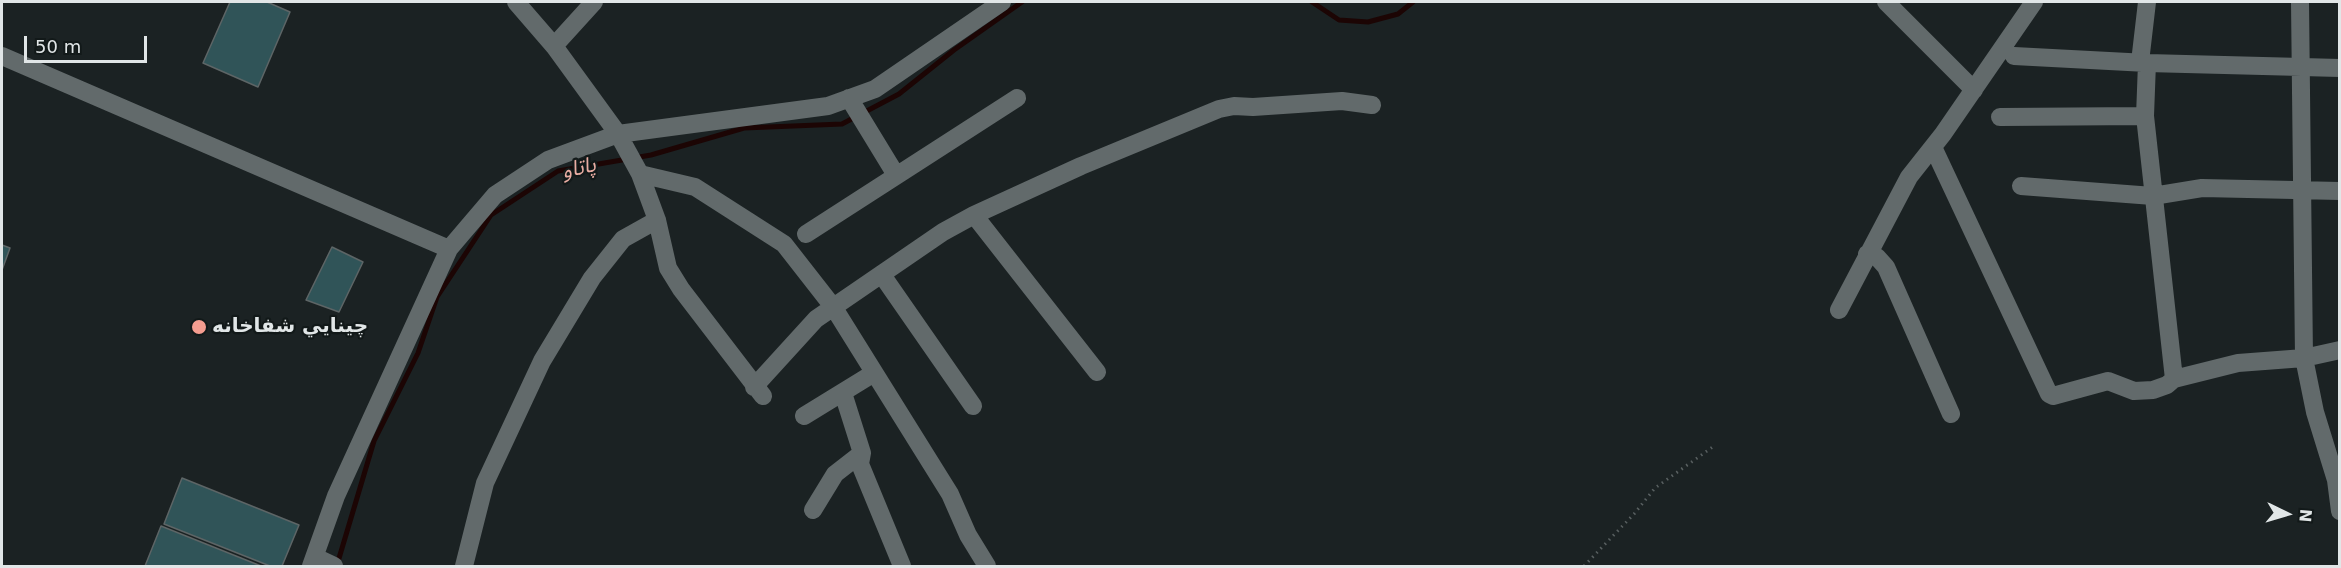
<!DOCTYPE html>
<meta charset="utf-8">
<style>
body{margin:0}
#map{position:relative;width:2341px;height:568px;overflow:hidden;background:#1b2223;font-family:"DejaVu Sans",sans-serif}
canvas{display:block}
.frame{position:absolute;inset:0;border:3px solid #e1e6e7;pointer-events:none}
.north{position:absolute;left:2257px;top:484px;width:60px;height:60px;-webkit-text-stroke:4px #121919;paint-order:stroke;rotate:95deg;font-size:16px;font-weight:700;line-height:24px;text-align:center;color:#e1e6e7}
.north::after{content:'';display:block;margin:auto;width:21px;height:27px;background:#e1e6e7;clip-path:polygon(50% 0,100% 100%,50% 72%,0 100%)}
.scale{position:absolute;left:24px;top:36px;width:123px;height:27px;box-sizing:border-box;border:3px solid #e1e6e7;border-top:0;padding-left:8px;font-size:18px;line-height:21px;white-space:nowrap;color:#e1e6e7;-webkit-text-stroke:4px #121919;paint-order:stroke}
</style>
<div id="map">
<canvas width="2341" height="568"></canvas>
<div class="frame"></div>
<div class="north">N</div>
<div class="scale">50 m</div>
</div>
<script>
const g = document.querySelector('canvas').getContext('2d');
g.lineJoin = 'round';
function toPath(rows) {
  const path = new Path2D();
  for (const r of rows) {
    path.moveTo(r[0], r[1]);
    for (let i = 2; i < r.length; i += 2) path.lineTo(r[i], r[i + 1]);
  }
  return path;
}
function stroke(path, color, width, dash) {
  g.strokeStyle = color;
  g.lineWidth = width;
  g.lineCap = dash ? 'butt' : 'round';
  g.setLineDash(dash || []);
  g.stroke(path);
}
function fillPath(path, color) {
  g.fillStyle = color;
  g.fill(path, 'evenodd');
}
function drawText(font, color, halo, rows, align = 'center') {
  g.font = font + ' "DejaVu Sans","Noto Sans Arabic",sans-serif';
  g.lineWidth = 4.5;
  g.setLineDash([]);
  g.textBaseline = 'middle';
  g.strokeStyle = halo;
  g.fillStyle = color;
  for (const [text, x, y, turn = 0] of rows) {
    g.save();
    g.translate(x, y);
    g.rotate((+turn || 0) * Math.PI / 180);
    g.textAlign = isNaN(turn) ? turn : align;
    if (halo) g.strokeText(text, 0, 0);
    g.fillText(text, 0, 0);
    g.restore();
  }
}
const stream = toPath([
 [1312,2,1339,20,1368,22,1398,14,1413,2],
 [337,565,374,441,418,353,437,297,491,215,558,171,651,155,744,128,842,124,899,94,954,50,1022,2]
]);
const building = toPath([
 [230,2,267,2,290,12,258,87,203,63,230,2],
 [2,245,10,248,2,270,2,245],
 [332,247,363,262,339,312,306,300,332,247],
 [182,478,299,525,282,566,270,566,164,524,182,478],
 [161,526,261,566,145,566,161,526]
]);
const path = toPath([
 [1584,566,1634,514,1655,488,1714,446]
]);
const minor = toPath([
 [516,2,554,46,618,134,640,174,657,220,668,268,681,289,763,396],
 [1886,2,1974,90],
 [2300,2,2304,358,2315,412,2336,480,2340,511],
 [554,46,594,2],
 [2,56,449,249],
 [2014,56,2147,63,2340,68],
 [2140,62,2147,2],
 [2147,63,2145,116,2174,379],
 [849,98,896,175],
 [2000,117,2145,116],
 [1933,147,2049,394,2053,396,2108,381,2134,391,2153,390,2167,385,2174,379,2238,363,2304,358,2340,350],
 [640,174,695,187,784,244,834,308,950,494,968,535,987,566],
 [2021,186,2153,196,2202,188,2340,191],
 [974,215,1097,372],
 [806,234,1017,98],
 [1867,254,1877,257,1886,267,1951,414],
 [882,275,973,406],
 [1839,310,1909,177,1943,134,2034,2],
 [754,387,816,319,943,232,974,215,1081,166,1219,109,1234,106,1253,107,1342,101,1372,105],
 [843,393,862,453,860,464,902,566],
 [804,416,874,373],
 [813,510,835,474,862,453],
 [315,557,334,566],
 [311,566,336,496,449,249,495,195,548,160,618,134,828,106,875,89,1002,2],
 [464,566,485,483,542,361,592,278,623,239,657,220]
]);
const markers = [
 [199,327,8,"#f59d90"]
];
const poiNames = [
 ["چينايي شفاخانه",212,327]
];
const waterNames = [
 ["پاتاو",579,169,-13]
];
stroke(stream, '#1c0504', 5);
fillPath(building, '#305458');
stroke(building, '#5d6566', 1.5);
stroke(path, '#596061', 3, [1.5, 4.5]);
stroke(minor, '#626a6b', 18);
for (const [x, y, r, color] of markers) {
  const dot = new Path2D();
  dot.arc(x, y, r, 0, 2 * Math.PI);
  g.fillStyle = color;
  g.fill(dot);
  stroke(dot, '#121919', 2);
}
drawText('bold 20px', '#e1e6e7', '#121919', poiNames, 'left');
drawText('italic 21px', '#e9ada3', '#121919', waterNames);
</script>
